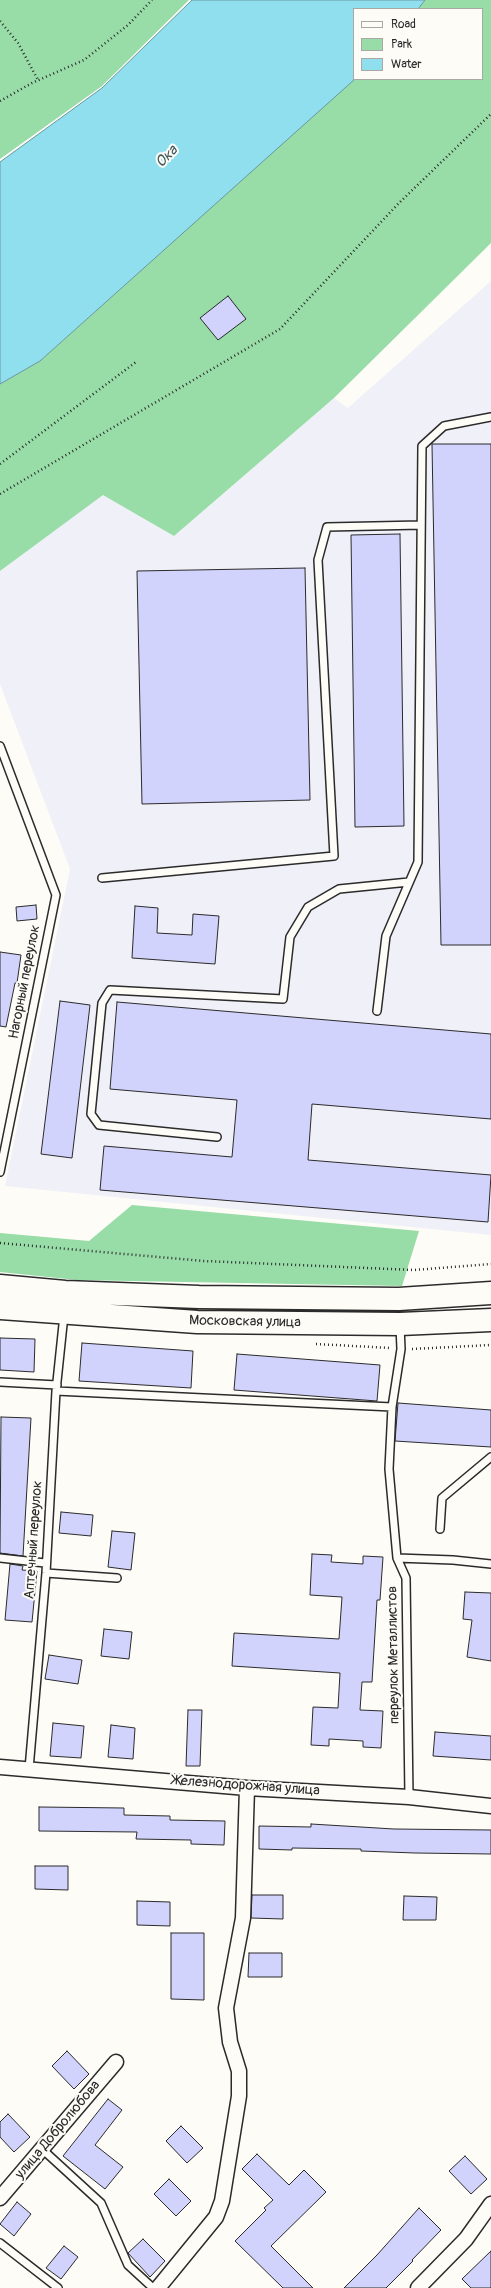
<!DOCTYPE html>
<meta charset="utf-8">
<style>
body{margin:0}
#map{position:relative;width:491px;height:2288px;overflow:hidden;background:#fdfcf7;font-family:Pangolin,sans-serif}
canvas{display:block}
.legend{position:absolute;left:353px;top:8px;width:130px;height:72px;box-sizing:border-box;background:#fdfcf7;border:1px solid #a9a8a5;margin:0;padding:5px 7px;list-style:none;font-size:12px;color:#2b2b2b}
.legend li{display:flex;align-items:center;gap:8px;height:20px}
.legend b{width:20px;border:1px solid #a9a8a5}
</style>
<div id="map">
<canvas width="491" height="2288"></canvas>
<ul class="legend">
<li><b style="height:5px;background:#fdfcf7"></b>Road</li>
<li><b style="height:11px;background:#98dca7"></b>Park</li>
<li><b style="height:11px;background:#90dfee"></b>Water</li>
</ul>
</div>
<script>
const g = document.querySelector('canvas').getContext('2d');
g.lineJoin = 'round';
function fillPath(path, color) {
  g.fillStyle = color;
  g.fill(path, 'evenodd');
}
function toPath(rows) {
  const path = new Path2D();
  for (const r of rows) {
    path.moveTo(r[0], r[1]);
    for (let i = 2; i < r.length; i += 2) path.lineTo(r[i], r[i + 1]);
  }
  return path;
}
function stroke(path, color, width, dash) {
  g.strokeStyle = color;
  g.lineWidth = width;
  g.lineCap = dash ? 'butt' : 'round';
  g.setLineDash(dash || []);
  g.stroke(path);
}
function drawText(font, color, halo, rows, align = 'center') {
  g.font = font + ' Pangolin,sans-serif';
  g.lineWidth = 4;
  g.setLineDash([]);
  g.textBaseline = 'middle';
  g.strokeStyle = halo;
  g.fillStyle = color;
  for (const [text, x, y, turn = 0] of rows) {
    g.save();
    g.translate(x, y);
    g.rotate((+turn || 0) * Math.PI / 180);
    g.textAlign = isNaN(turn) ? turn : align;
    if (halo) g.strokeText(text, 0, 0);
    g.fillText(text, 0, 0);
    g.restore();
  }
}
const built = toPath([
 [491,281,491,1235,5,1186,70,869,0,684,0,571,103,494,174,536,334,398,348,408]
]);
const green = toPath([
 [0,0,189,0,102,86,0,159],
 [425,0,491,0,491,243,334,398,174,536,103,495,0,571,0,384,40,361,354,78,482,79,482,9,418,9],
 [132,1205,419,1231,402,1286,77,1280,0,1272,0,1233,89,1241]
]);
const water = toPath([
 [192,0,425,0,418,9,354,9,355,79,40,361,0,384,0,162,102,88,192,0]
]);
const building = toPath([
 [228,296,246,319,218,340,200,318,228,296],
 [432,444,491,444,491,945,441,945,432,444],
 [400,534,404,826,355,827,351,535,400,534],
 [305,568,310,800,142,804,137,571,305,568],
 [36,905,37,919,17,921,16,907,36,905],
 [135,906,158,908,157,933,192,935,193,914,219,916,215,964,132,958,135,906],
 [0,952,21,955,17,983,15,983,6,1027,0,1026,0,952],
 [60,1001,90,1005,72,1158,41,1154,60,1001],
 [117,1002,491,1034,491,1119,312,1104,308,1160,491,1175,488,1222,100,1190,104,1146,232,1157,237,1100,110,1089,117,1002],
 [0,1338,35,1339,34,1372,0,1370,0,1338],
 [82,1343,193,1351,191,1388,79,1381,82,1343],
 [237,1354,380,1365,377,1401,234,1390,237,1354],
 [398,1403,491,1410,491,1447,395,1441,398,1403],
 [1,1417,31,1418,23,1556,0,1553,1,1417],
 [61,1512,93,1515,91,1536,59,1533,61,1512],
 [112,1531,135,1533,131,1570,108,1567,112,1531],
 [312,1554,332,1555,331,1562,363,1564,363,1556,383,1557,380,1600,377,1600,372,1682,362,1682,360,1710,383,1711,381,1748,363,1747,363,1741,329,1739,329,1746,311,1745,313,1707,338,1708,340,1673,232,1666,234,1633,339,1639,342,1597,310,1595,312,1554],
 [10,1564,23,1566,22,1570,37,1571,32,1622,5,1620,10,1564],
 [465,1592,491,1593,491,1661,467,1657,472,1620,463,1619,465,1592],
 [104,1629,132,1632,129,1659,101,1656,104,1629],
 [49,1655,82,1660,78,1684,45,1679,49,1655],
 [188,1710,202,1710,200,1766,186,1766,188,1710],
 [53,1723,84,1726,81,1758,50,1756,53,1723],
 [111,1725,135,1728,133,1759,108,1757,111,1725],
 [435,1732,491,1736,491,1760,433,1756,435,1732],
 [39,1807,124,1808,124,1815,170,1816,170,1820,225,1821,224,1845,191,1844,191,1840,136,1839,137,1832,39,1831,39,1807],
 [311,1824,394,1829,491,1830,491,1854,415,1853,361,1851,361,1849,292,1848,292,1850,259,1849,259,1826,311,1827,311,1824],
 [35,1866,68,1866,68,1890,35,1889,35,1866],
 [252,1895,283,1895,283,1919,251,1918,252,1895],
 [404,1896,437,1897,436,1920,403,1920,404,1896],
 [137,1901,170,1902,170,1926,137,1925,137,1901],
 [171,1933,204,1933,204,2000,171,1999,171,1933],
 [249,1953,282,1953,282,1977,248,1977,249,1953],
 [67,2051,89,2074,74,2089,52,2066,67,2051],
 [108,2099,122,2110,95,2145,123,2167,105,2189,63,2156,108,2099],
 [8,2114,30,2137,14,2152,0,2137,0,2122,8,2114],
 [181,2126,203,2148,187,2163,166,2141,181,2126],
 [257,2154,289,2185,304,2170,326,2192,271,2246,313,2288,283,2288,235,2241,266,2210,264,2208,273,2200,242,2169,257,2154],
 [465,2156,487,2179,471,2194,449,2171,465,2156],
 [169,2179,191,2201,176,2216,154,2194,169,2179],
 [17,2202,31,2214,14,2236,0,2224,17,2202],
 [419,2208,441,2230,412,2260,413,2261,386,2288,344,2288,377,2255,419,2208],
 [143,2239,165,2261,150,2277,128,2253,143,2239],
 [64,2246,78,2257,61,2279,46,2268,64,2246],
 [491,2251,491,2288,471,2288,462,2279,491,2251]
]);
const path = toPath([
 [0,21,18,43,38,80],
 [0,101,32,83,84,60,128,25,152,0],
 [0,464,136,362],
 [0,494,280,329,399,203,491,114],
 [0,1243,204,1261,414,1270,491,1264],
 [316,1344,391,1348],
 [412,1349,491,1345]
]);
const lane = toPath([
 [0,746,56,895,0,1172],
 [102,878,334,856,318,560,327,527,421,525],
 [377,1011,386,936,418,862,422,446,444,426,491,417],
 [217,1137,99,1125,91,1114,102,1003,110,990,283,999,290,937,308,907,339,889,409,882],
 [400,1326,401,1349,392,1407,389,1469,397,1558,406,1578,409,1797],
 [0,1382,57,1385],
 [56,1391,392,1407],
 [440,1529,442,1498,491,1457],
 [0,1558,45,1563],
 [397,1558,453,1560,491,1564],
 [46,1573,117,1578],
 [29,1769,46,1573,56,1391,64,1315],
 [42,2149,101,2203,128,2265,153,2288],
 [0,2243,58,2288]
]);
const street = toPath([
 [0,1767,247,1788,409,1797,491,1806],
 [0,2198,116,2062],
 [158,2288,216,2217,222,2201,239,2096,239,2071,230,2042,226,2008,243,1918,247,1788],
 [418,2288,466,2239,491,2204]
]);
const primary = toPath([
 [0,1286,65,1292,199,1297,399,1299,491,1293],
 [0,1308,197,1322,400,1324,491,1320]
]);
const streetNames = [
 ["Нагорный переулок",25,982,-79],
 ["Московская улица",245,1322,1],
 ["Аптечный переулок",34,1540,-86],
 ["переулок Металлистов",394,1655,-91],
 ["Железнодорожная улица",246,1786,4],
 ["улица Добролюбова",58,2130,-50]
];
const waterNames = [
 ["Ока",167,157,-46]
];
fillPath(built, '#f0f0f8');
fillPath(green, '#98dca7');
fillPath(water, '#90dfee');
stroke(water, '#6897a0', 1);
fillPath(building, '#d1d3fc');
stroke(building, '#2b2b2b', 1);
stroke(lane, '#2b2b2b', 10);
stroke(street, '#2b2b2b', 17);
stroke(primary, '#2b2b2b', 25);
stroke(path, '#2b2b2b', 2.5, [1, 3]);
stroke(lane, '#fdfcf7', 7);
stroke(street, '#fdfcf7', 14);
stroke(primary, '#fdfcf7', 22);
drawText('14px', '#2b2b2b', '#fdfcf7', streetNames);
drawText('italic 15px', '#44585c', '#fdfcf7', waterNames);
</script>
